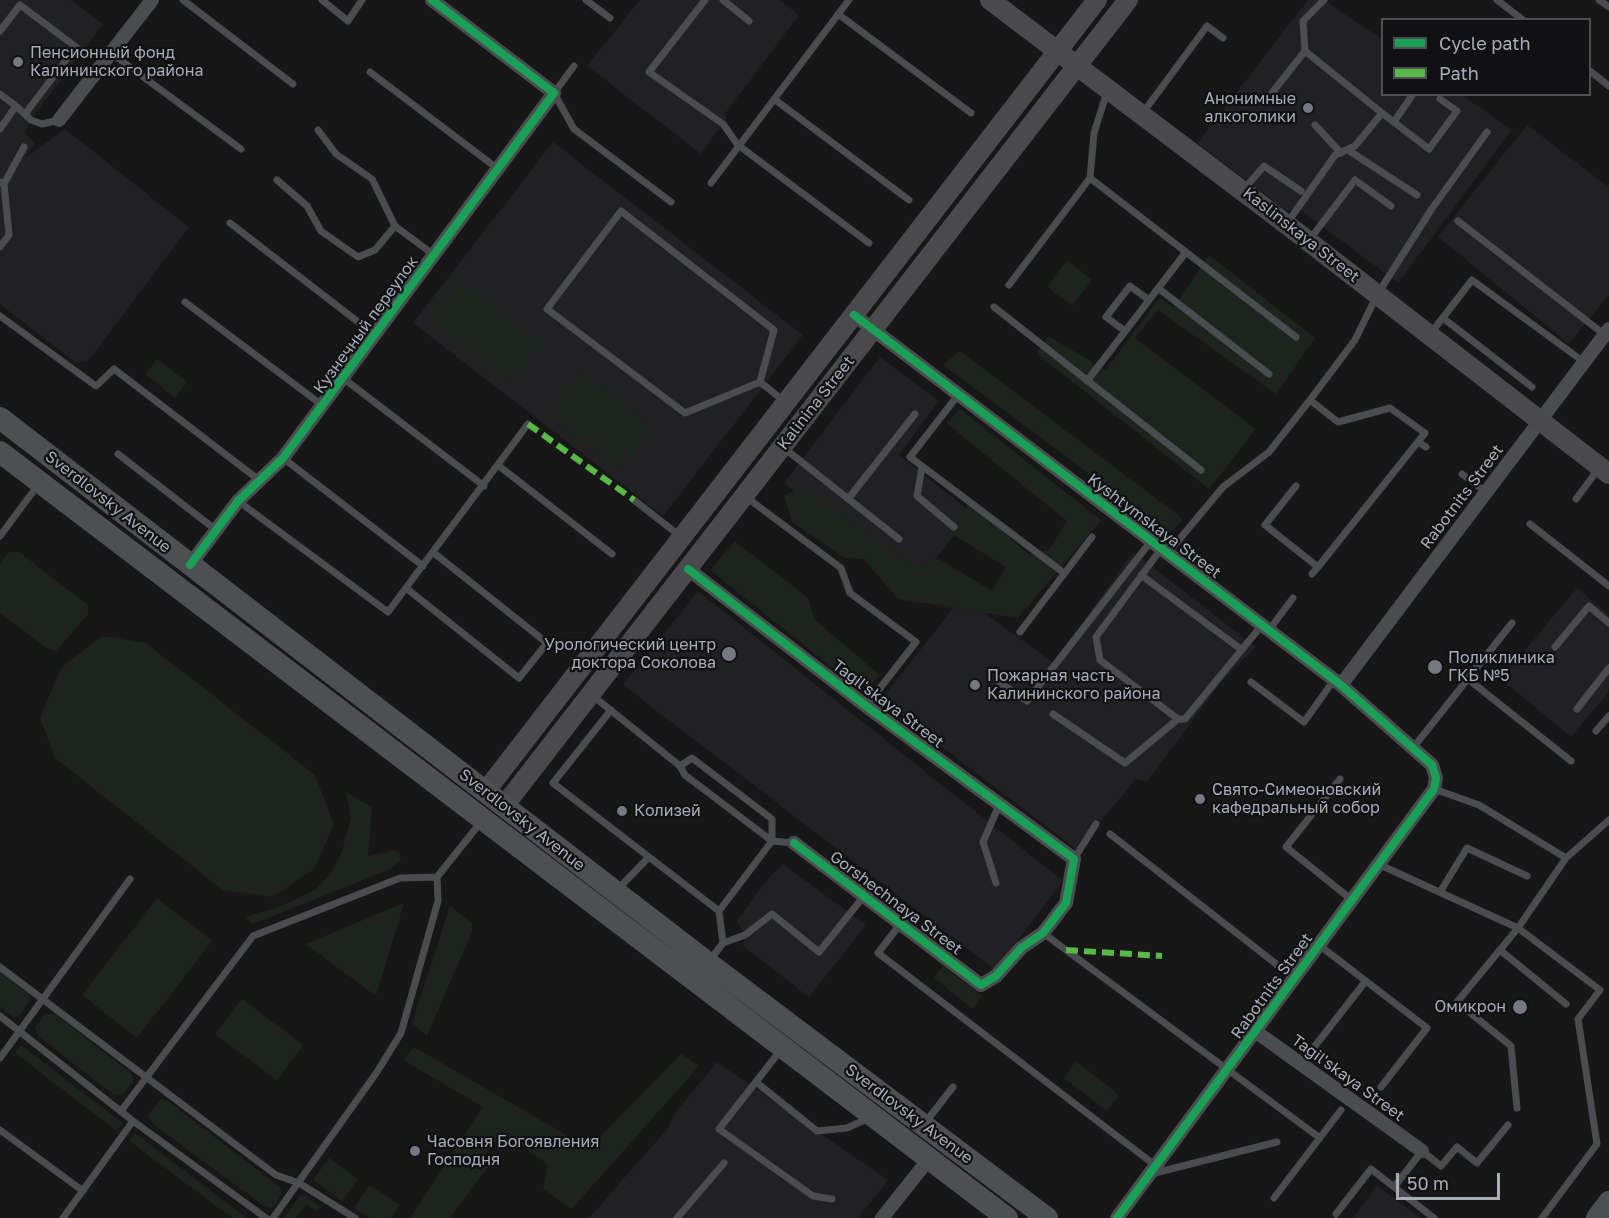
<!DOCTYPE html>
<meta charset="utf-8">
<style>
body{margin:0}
#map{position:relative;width:1609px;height:1218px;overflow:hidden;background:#171717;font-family:"Golos Text",sans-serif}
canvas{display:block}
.legend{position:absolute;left:1381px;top:18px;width:210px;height:78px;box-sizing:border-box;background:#111113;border:2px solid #4d4f55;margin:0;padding:8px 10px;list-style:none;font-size:18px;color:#a8adb8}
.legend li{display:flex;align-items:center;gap:12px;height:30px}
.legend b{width:30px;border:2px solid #4d4f55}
.scale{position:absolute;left:1396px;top:1173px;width:104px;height:27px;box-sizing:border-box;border:3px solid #a8adb8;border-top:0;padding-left:8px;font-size:18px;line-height:21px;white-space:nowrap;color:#a8adb8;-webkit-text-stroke:4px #111113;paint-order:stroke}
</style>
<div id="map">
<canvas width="1609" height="1218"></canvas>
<ul class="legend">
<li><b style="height:8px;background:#1a9f57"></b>Cycle path</li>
<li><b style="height:8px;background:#58b947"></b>Path</li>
</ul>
<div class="scale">50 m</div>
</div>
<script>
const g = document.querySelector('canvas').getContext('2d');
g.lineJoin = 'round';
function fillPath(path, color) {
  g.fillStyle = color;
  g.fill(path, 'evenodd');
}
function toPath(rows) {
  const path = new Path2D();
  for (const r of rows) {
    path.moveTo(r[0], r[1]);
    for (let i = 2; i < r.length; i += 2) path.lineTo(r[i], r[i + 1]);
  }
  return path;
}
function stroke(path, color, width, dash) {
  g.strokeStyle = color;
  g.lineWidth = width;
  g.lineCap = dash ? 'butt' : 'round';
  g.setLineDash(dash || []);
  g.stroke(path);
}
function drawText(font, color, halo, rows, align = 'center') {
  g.font = font + ' "Golos Text",sans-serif';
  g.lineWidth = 4.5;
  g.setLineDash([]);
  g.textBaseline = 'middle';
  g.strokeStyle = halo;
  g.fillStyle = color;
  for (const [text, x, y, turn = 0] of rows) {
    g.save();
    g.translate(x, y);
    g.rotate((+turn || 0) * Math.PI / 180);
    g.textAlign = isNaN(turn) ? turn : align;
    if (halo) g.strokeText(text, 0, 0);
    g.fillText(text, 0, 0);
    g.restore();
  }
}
const built = toPath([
 [0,0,71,0,103,24,31,120,25,133,35,143,25,158,65,129,189,227,88,361,76,363,0,304],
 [640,0,779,0,799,15,724,115,727,118,701,154,587,66],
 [1308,0,1324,0,1382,39,1382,94,1462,95,1512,130,1398,283,1301,210,1288,212,1197,143],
 [1527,125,1609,187,1609,294,1569,344,1438,237],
 [553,142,803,335,663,516,413,323],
 [880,357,939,401,899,455,972,513,914,586,784,483],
 [1133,552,1256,647,1223,680,1147,781,1136,779,1077,850,881,700,962,597,1054,663],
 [1577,588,1609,615,1609,691,1571,737,1501,679],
 [698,591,1063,881,995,970,623,685],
 [783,864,866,925,809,997,743,946,745,935,737,921,766,881],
 [717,1062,888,1180,858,1218,589,1218,668,1128,674,1114],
 [1377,1185,1420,1218,1353,1218]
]);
const green = toPath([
 [1209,255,1315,338,1276,394,1158,310,1135,338,1256,429,1209,489,1037,354,1048,336,1106,370,1159,298,1174,307],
 [1067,260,1092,280,1072,306,1047,287],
 [461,280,542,343,511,384,430,321],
 [960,351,1183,519,1170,534,943,365],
 [157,359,187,382,175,398,145,374],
 [581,371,655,426,621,471,547,416],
 [960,409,1101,520,1018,618,898,599,864,559,845,558,792,522,784,496,804,486,912,565,939,559,992,591,1006,567,952,534,970,501,1028,554,1049,550,1067,521,946,423],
 [735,541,808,598,815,620,880,675,864,693,710,570],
 [9,552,19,552,88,605,88,614,56,651,48,649,0,613,0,564],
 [102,636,146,643,315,775,334,824,314,869,273,897,224,891,55,758,40,718,61,668],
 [346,792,372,807,368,856,395,850,399,852,401,860,391,869,253,924,245,917,281,906,315,890,332,872,342,851,351,818],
 [157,898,212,941,137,1038,82,995],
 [404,903,376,996,306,944],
 [450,906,472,923,472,932,427,1036,412,1023],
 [943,966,982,996,973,1009,934,978],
 [0,972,29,994,30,1000,20,1015,14,1018,0,1007],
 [242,999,303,1045,277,1080,215,1034],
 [45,1014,55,1014,132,1074,133,1082,123,1094,114,1095,38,1036,35,1027],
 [21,1045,123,1123,117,1131,15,1053],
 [414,1047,589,1148,681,1054,699,1066,572,1209,543,1189,548,1165,503,1132,486,1153,493,1160,450,1218,410,1218,483,1107,403,1060],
 [1076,1061,1119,1095,1107,1111,1064,1078],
 [161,1099,168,1101,280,1187,281,1195,275,1206,270,1208,264,1206,154,1125,148,1116,149,1113],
 [135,1133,247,1218,232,1218,129,1141],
 [329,1158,358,1179,342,1201,313,1180],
 [370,1185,400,1205,391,1218,369,1218,354,1208],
 [305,1195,321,1207,316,1212,306,1204,296,1218,284,1218,299,1197]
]);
const lane = toPath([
 [183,0,293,84],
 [322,0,348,21,362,0],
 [586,0,610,18],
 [705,0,649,72,723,124,738,145,869,243],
 [723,0,749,21],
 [1497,0,1523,20],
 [1599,0,1609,7],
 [838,14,971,113],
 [0,31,20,5,76,47,25,114],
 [1305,51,1303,21,1324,0],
 [111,53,241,149],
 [574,66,554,93,574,129,671,202],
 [1590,71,1609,86],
 [370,72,498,169],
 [1107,92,1094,133,1090,178,1296,337],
 [1272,93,1305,51,1382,113,1355,146,1335,155,1288,222],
 [0,94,16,106],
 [774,99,909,200],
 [1382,113,1429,149,1457,111,1440,99],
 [1142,114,1207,26,1223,38],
 [1394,122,1413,94],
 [1315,125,1341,153],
 [0,129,16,106,31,120,42,124,59,120],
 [318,130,336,154,372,179,395,226,434,255],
 [1348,150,1417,195],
 [277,180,307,206,321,231,358,257,375,250,395,226],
 [0,182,4,184,9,235,0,247],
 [711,183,849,0],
 [4,184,24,147],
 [1244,189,1264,166,1301,191],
 [1458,221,1605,335],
 [230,223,375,335],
 [1310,239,1355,180,1391,206],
 [1009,285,1090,178],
 [1158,288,1269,374],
 [185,302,322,405],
 [994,307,1201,470],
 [0,316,96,386,114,369,259,480],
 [1443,318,1532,387],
 [1125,331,1106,317,1130,286,1149,300],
 [1431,333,1472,280,1584,362],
 [343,378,484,486],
 [1087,381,1186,252],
 [760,382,685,413,547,309,621,211,774,330,760,382,784,401],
 [958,395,910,457,1064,573],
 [1418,442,1426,447],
 [784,448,899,539],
 [118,454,216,530],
 [283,458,423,566],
 [499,466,612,554],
 [922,467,917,496,954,527],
 [1462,474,1486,492],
 [1296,486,1265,525,1318,567,1425,433,1390,408,1338,422,1310,400,1355,340,1377,295,1431,210,1487,132],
 [746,497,841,568,850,593,916,642,866,706],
 [848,499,915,414],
 [1576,499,1599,468],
 [634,500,680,536],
 [238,501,388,612,528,424],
 [1530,524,1609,586],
 [0,536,38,485],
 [1161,549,1096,637,1100,660,1178,719,1185,719,1262,625],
 [1168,553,1223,487,1269,452,1310,400],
 [1312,574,1318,567],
 [1141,575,1242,650],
 [406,588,519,678,547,643,434,553],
 [1269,630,1293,598],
 [1020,632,1092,537],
 [1555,647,1589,606,1609,623],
 [1468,679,1571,761],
 [1251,682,1304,722,1334,680],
 [1000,683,1027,701,1151,541],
 [593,696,680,766,685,775,772,841,719,911,723,943,710,960],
 [1577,709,1609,668],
 [611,710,553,783,719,911],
 [1053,714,1125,763,1178,719],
 [1596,731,1609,716],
 [1413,748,1512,623],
 [680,766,692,758,772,819,772,841,794,843],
 [1340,779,1286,847,1352,900],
 [1434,789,1479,805,1566,858,1518,928,1600,990,1578,1019,1597,1144,1542,1218],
 [1110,834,1294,978],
 [1566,858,1609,820],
 [1074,859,1096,824],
 [1378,864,1518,928,1457,1002,1511,1046,1517,1108],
 [437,877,481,822],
 [996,883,983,842,1000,803],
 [617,890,649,857],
 [1440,892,1467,848,1527,876],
 [901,923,878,953,1156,1166],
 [1043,933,1320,1138],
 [723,943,745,935,772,914,819,952,864,896],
 [1319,945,1427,1028,1381,1087],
 [1500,950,1566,1004],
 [0,967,276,1175,299,1183,355,1218],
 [0,1016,133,1121,266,1218],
 [1315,1046,1365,982],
 [780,1051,719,1129,813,1196,832,1199],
 [0,1058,130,879],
 [756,1082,817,1131,847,1128,869,1118],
 [121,1111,253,936,400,878,437,877,438,901,401,1033,377,1072,273,1218],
 [925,1123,953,1087],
 [0,1130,83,1191],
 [1151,1174,1277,1142],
 [1274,1198,1341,1110],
 [1336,1214,1371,1169,1394,1187],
 [63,1218,133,1121],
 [677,1218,724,1163],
 [1434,1218,1394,1187,1422,1151,1441,1166,1457,1147,1477,1163,1508,1125]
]);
const street = toPath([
 [59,120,152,0],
 [854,315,1341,685,1432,765,1436,778,1434,789,1117,1218],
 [190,565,238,501,283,458,554,93,432,0],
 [688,569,866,706,1074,859,1066,903,1043,933,1021,948,996,976,981,985,794,843],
 [1341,685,1609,329],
 [1255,1031,1422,1151],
 [882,1218,929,1159]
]);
const secondary = toPath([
 [990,0,1286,224,1609,474],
 [485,792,1097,0],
 [504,806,1128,0]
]);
const primary = toPath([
 [0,418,708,963,1047,1218],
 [0,452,1007,1218],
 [1597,1218,1609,1202]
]);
const quiet = toPath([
 [528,424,634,500],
 [1066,950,1162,956]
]);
const cycleway = toPath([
 [854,315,1341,685,1432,765,1436,778,1434,789,1117,1218],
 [190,565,238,501,283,458,554,93,432,0],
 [688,569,866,706,1074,859,1066,903,1043,933,1021,948,996,976,981,985,794,843]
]);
const markers = [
 [18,62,6,"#757880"],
 [1308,108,6,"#757880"],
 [729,654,8,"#757880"],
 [1435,667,8,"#757880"],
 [975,685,6,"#757880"],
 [1200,799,6,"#757880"],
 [622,811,6,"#757880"],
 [1520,1007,8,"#757880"],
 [415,1151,6,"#757880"]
];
const poiNames = [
 ["Пенсионный фонд",30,53],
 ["Калининского района",30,71],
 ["Анонимные",1296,99,"right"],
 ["алкоголики",1296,117,"right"],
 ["Урологический центр",716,645,"right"],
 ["доктора Соколова",716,663,"right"],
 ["Поликлиника",1448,658],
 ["ГКБ №5",1448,676],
 ["Пожарная часть",987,676],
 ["Калининского района",987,694],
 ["Свято-Симеоновский",1212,790],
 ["кафедральный собор",1212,808],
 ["Колизей",634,811],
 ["Омикрон",1506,1007,"right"],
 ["Часовня Богоявления",427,1142],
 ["Господня",427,1160]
];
const streetNames = [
 ["Kaslinskaya Street",1301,235,38],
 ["Кузнечный переулок",366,325,-54],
 ["Kalinina Street",816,403,-52],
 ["Rabotnits Street",1462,497,-53],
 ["Sverdlovsky Avenue",108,502,38],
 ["Kyshtymskaya Street",1154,526,37],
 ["Tagil'skaya Street",888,704,37],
 ["Sverdlovsky Avenue",522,820,38],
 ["Gorshechnaya Street",896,903,37],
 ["Rabotnits Street",1272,986,-54],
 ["Tagil'skaya Street",1348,1078,36],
 ["Sverdlovsky Avenue",909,1114,37]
];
fillPath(built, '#212123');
fillPath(green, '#1d241e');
stroke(lane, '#4b4c50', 7);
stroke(street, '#4b4c50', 14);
stroke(secondary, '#4a4a4e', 20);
stroke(primary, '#4d4f52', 22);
stroke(quiet, '#58b947', 6, [12, 6]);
stroke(cycleway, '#1a9f57', 8);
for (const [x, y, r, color] of markers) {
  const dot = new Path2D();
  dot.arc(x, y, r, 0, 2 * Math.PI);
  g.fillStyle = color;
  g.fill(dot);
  stroke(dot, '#111113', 2);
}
drawText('16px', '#a8adb8', '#111113', poiNames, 'left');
drawText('16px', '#a8adb8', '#111113', streetNames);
</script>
